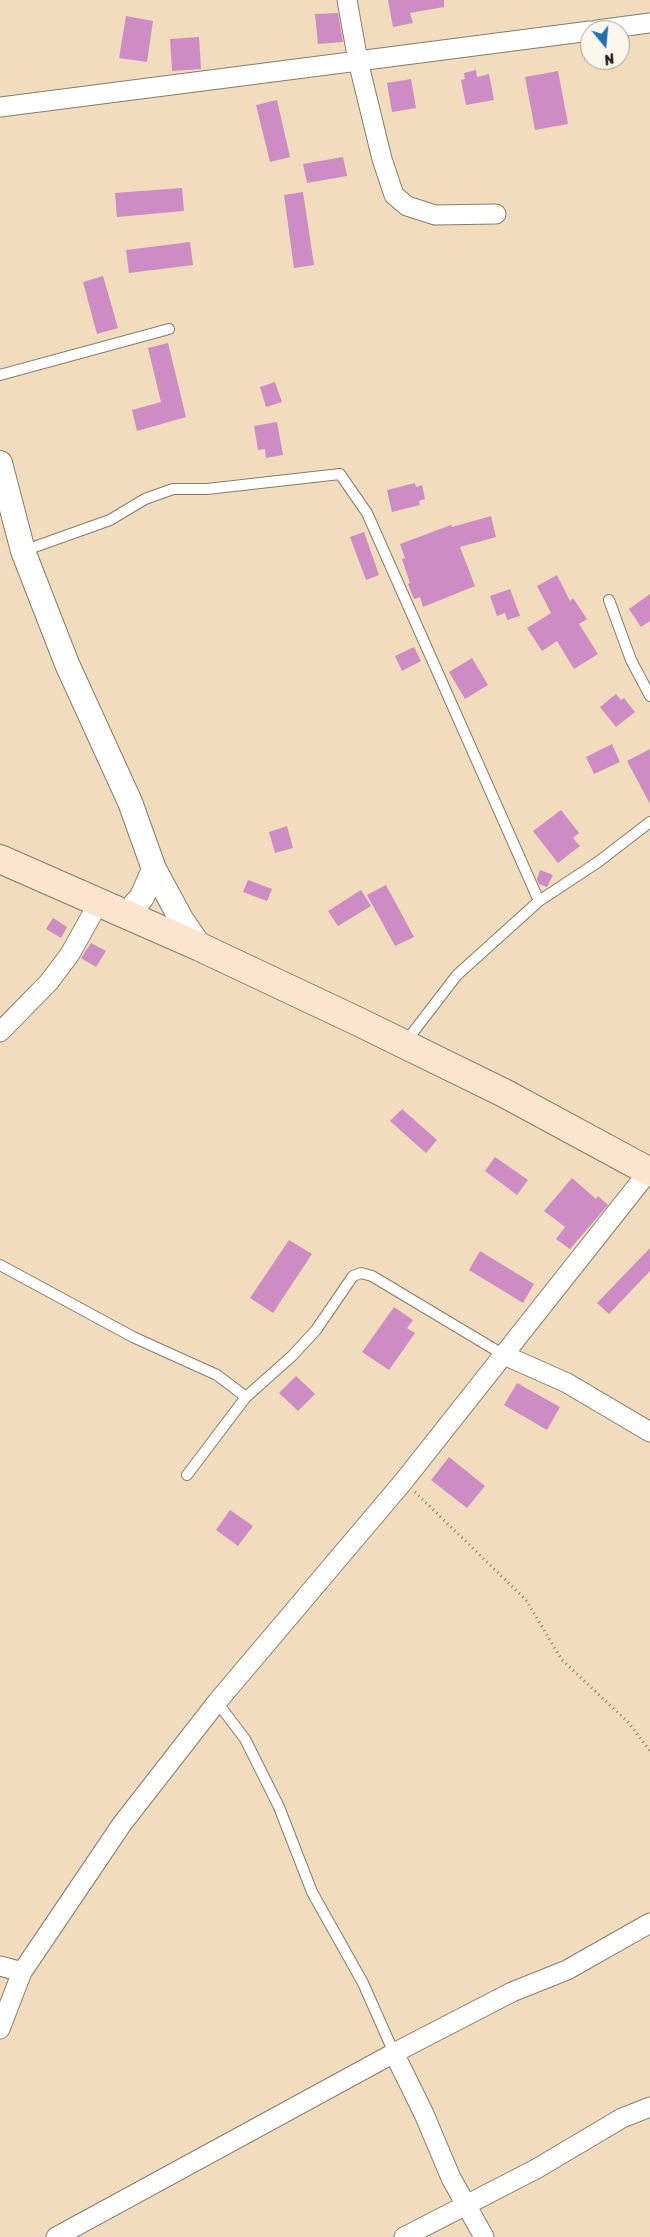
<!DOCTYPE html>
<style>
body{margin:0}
#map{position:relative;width:650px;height:2237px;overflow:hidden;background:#f1ddbd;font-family:Sriracha,sans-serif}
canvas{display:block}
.north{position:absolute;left:580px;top:20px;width:50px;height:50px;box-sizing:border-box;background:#fbf7ec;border:1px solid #a29f99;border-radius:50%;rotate:163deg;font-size:14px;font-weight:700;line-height:20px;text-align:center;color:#1c1c1c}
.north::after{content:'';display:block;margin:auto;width:18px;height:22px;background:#1f6fb2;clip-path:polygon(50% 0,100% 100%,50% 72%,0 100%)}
</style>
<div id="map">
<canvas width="650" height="2237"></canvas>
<div class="north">N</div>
</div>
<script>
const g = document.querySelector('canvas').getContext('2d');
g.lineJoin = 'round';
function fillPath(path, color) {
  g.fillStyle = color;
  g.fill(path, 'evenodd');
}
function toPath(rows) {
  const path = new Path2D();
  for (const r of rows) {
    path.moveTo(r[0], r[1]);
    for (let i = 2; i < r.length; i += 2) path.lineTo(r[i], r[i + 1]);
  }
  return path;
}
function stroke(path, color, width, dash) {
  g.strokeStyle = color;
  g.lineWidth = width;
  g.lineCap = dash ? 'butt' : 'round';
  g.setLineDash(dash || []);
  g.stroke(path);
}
const building = toPath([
 [388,0,444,0,444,7,410,13,413,23,393,27],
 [338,13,343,42,318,44,315,14],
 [126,16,153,21,147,62,119,58],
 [199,37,201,69,172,71,170,39],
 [476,70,477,77,489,74,494,100,466,105,461,80,465,79,464,73],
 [558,71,568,124,535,130,525,77],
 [411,79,416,108,392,112,387,83],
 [277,100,290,157,270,162,256,105],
 [343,157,347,176,307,183,303,164],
 [182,188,184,211,117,217,115,193],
 [303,192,314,265,294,268,284,195],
 [190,242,193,265,129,273,126,250],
 [103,276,118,328,97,334,83,282],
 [168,343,186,417,137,431,132,410,161,402,148,348],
 [275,382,282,402,266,407,260,387],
 [277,422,283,455,266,458,265,449,258,450,254,426],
 [415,483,416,487,422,485,425,499,419,501,420,505,392,512,387,490],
 [491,516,496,537,460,547,475,586,423,607,420,597,414,599,408,584,410,583,402,559,405,558,400,544,451,525,452,527],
 [364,532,379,575,366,580,350,537],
 [557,575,570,601,573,598,587,619,579,624,598,654,574,669,557,641,542,651,527,628,551,613,537,586],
 [510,589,520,616,507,620,505,613,497,616,490,596],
 [650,594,650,621,641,627,629,609],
 [414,647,421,661,402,671,395,656],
 [472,658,488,685,465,699,449,672],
 [616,694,621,700,624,698,635,712,616,727,600,707],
 [612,744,620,762,594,774,586,757],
 [650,749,650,804,627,761],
 [561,810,579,833,573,838,580,846,558,863,533,831],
 [287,826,293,848,275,853,269,832],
 [540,870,553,875,547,887,539,884,537,879],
 [248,880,272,889,267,901,243,892],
 [386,885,414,937,395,946,367,895],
 [361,890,371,906,338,926,328,911],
 [53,918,67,927,61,938,46,929],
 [91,943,106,951,96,967,81,958],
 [402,1109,437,1140,426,1153,390,1121],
 [495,1157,528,1180,517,1195,485,1171],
 [572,1178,596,1199,598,1196,608,1205,570,1249,556,1239,565,1227,544,1211],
 [289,1240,312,1254,273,1313,250,1298],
 [650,1248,650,1271,609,1314,597,1303],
 [480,1251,534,1284,523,1303,469,1270],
 [394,1307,413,1320,407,1328,415,1333,389,1370,362,1352],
 [296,1376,315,1394,298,1411,279,1393],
 [517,1383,560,1407,547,1430,504,1405],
 [449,1457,485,1486,467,1508,431,1480],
 [230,1510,253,1526,238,1546,216,1530]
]);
const path = toPath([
 [415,1492,526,1600,562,1660,629,1723,650,1751]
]);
const service = toPath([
 [0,375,169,329],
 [23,551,110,520,145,499,173,489,207,489,340,474,367,513,539,901],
 [609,600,631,660,650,696],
 [404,1044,457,975,539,901,598,862,650,822],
 [0,1265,133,1337,217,1375,246,1397,292,1356,316,1330,353,1276,361,1273,372,1276,504,1355],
 [187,1475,246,1397],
 [217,1702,245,1739,279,1807,312,1892,363,1983,394,2053]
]);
const minor = toPath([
 [597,30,650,23],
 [0,107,358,61,347,0],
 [496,214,435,215,407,206,394,195,382,159,358,61,590,31],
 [0,1032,49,982,70,954,99,902],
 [504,1355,567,1383,650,1432],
 [0,1966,22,1972],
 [0,2029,22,1972,122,1824,217,1702,403,1482,649,1171],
 [394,2053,512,1992,567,1970,650,1923],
 [56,2237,394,2053,424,2114,451,2178,484,2237],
 [404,2237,536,2169,622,2118,650,2107]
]);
const tertiary = toPath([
 [0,463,23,551,67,664,130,802,154,869,181,919,200,947],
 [126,915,142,897,154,869]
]);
const secondary = toPath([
 [0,859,200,947,357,1021,504,1093,650,1172]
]);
fillPath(building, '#cd8cc3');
stroke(service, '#867c6c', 12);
stroke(minor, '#867c6c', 21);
stroke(tertiary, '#867c6c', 26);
stroke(secondary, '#867c6c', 30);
stroke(path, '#867c6c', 3, [1, 4]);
stroke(service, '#fff', 10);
stroke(minor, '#fff', 19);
stroke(tertiary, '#fff', 24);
stroke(secondary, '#fbe5cf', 28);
</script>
